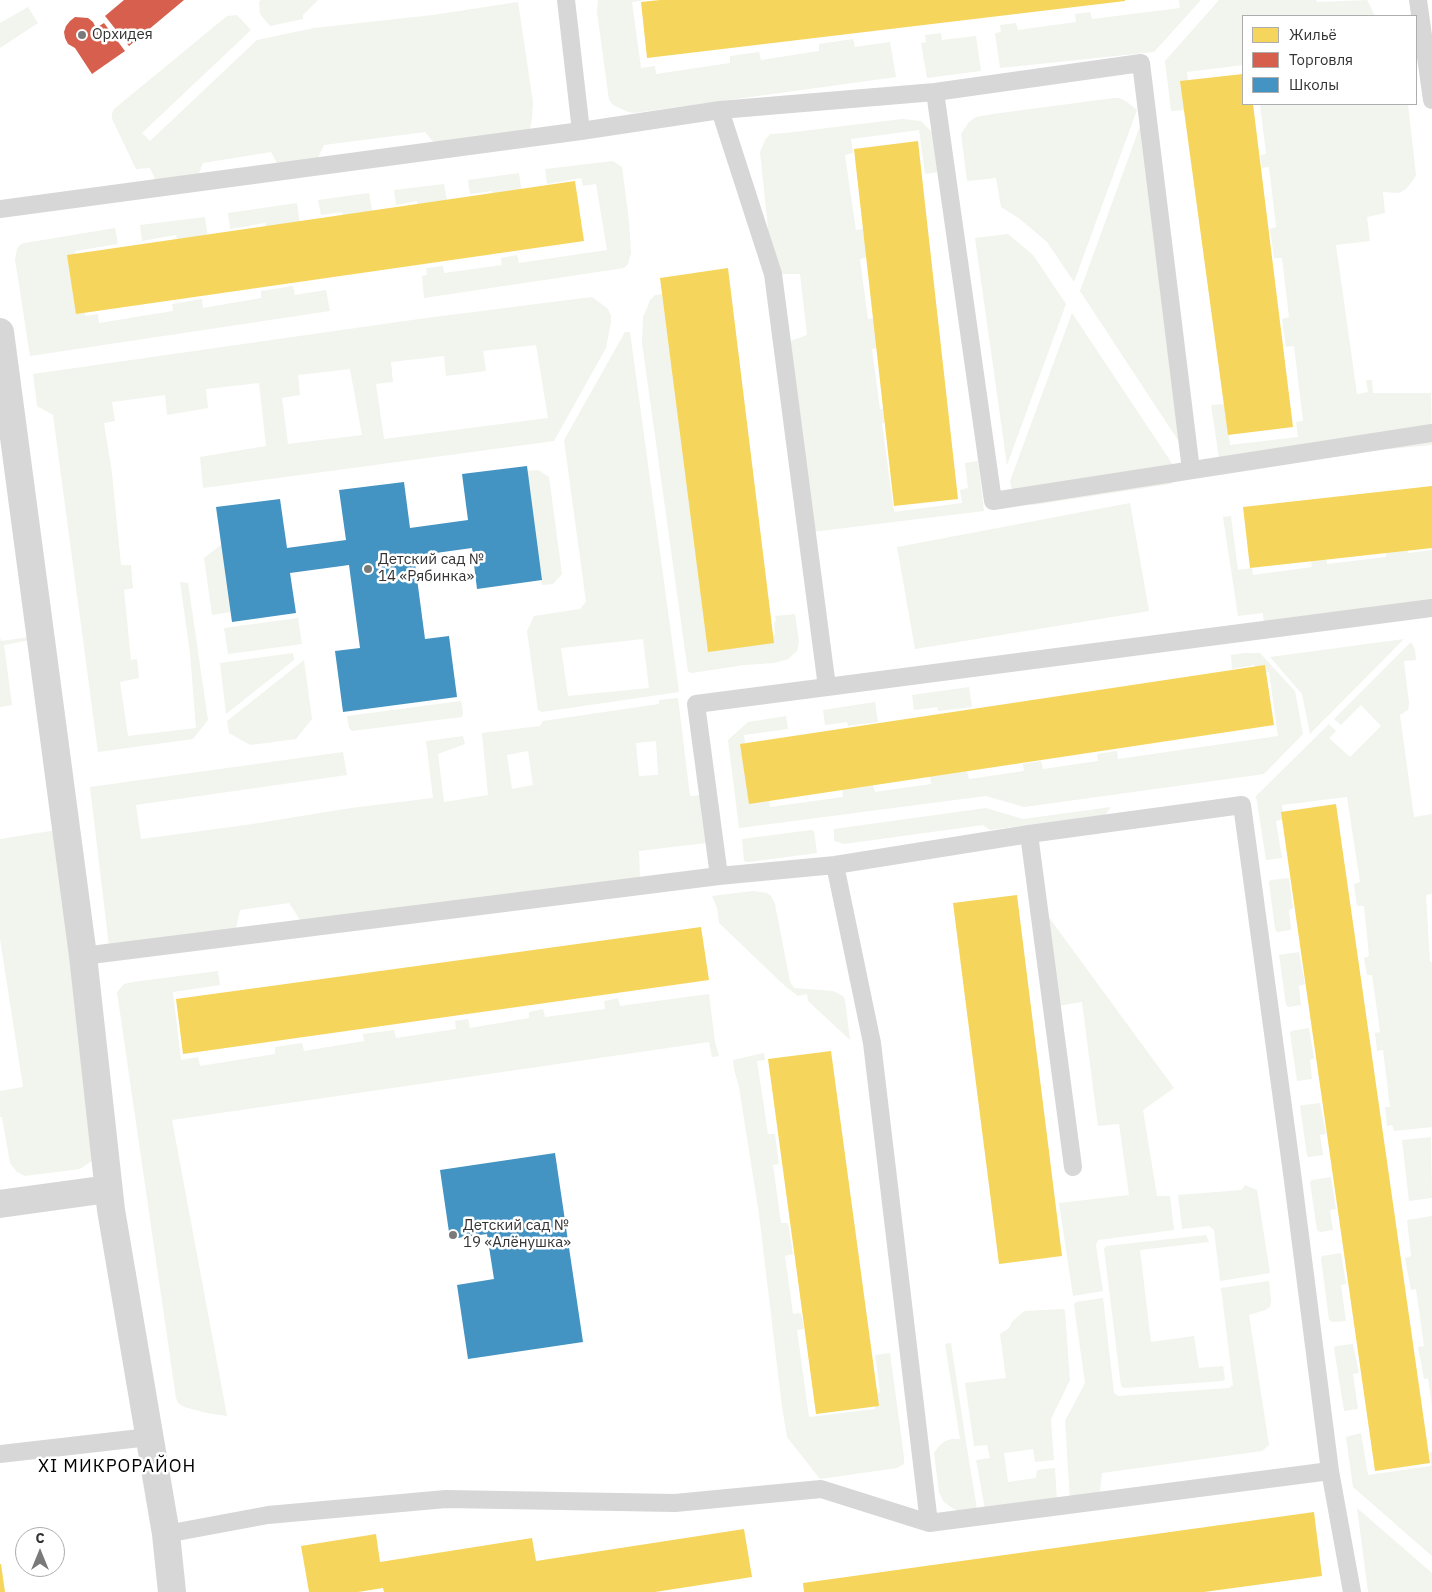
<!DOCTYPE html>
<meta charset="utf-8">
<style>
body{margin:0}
#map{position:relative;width:1432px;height:1592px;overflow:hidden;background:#fff;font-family:"IBM Plex Sans",sans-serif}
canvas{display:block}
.legend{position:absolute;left:1242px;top:15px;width:175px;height:90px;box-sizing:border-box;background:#fff;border:1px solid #adadad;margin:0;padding:6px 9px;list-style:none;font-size:15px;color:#333}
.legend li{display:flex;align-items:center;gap:10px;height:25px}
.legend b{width:25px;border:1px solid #adadad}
.north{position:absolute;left:15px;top:1527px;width:50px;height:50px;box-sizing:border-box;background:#fff;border:1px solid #adadad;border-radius:50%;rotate:0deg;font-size:14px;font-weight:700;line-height:20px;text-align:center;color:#333}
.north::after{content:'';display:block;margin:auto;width:18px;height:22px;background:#7a7a7a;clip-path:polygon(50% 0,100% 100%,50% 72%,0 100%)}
</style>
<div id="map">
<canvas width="1432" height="1592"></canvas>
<ul class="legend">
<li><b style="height:14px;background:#f6d55c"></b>Жильё</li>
<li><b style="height:14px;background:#d6604d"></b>Торговля</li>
<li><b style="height:14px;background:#4393c3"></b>Школы</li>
</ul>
<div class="north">С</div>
</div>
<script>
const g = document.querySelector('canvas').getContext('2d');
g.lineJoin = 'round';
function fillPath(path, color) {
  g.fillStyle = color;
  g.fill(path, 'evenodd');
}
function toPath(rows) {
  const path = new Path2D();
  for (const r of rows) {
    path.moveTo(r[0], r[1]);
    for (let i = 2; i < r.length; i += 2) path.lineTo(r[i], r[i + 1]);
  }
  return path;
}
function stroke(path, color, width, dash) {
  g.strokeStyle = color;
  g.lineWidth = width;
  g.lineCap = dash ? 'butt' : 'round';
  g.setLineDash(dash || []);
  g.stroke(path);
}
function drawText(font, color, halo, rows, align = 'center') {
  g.font = font + ' "IBM Plex Sans",sans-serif';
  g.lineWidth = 5;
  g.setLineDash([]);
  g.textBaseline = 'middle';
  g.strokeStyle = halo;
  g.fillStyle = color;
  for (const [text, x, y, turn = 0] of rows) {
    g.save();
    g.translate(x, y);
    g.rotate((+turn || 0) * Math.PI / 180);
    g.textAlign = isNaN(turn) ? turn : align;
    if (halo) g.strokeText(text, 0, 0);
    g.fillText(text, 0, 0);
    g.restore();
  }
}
const green = toPath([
 [261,0,318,0,303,15,303,19,270,26,260,14,259,2],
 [598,0,645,0,632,2,641,68,655,66,656,74,730,63,730,56,759,52,761,60,819,51,819,44,853,39,855,47,890,42,896,77,634,113,628,112,613,105,609,100,597,12],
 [1179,0,1201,0,1154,52,1000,68,995,33,1001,32,1000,25,1016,23,1018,30,1076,22,1075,14,1090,12,1092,19,1180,8],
 [1219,0,1316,0,1317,2,1367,0,1375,16,1243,16,1243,65,1187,72,1189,87,1185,110,1171,111,1165,61],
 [518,2,533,102,532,119,530,129,528,133,440,150,425,132,324,145,313,169,283,174,271,152,203,163,194,185,160,190,150,168,136,169,112,119,112,114,114,109,227,16,237,15,251,30,142,133,150,141,257,40,314,28,433,15],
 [28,7,38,23,0,48,0,23],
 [941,33,942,40,976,36,981,71,927,78,921,43,926,42,925,35],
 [1114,98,1120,98,1127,102,1137,110,1074,282,1047,242,1020,219,1001,207,996,178,967,181,961,134,969,122,976,117,993,114],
 [1260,104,1408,104,1416,175,1414,179,1406,189,1399,193,1383,192,1385,213,1367,217,1370,241,1336,245,1357,394,1368,392,1366,380,1372,380,1373,393,1431,393,1432,445,1316,456,1219,458,1211,405,1224,404,1230,445,1298,437,1296,422,1303,421,1294,346,1286,347,1284,334,1282,319,1289,317,1282,258,1274,258,1270,229,1276,227,1269,167,1262,168,1260,155,1266,154],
 [1143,118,1189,457,1080,291],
 [902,119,921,121,933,133,938,172,925,174,919,130,851,139,853,153,845,155,856,230,863,229,867,257,860,259,868,319,875,318,879,348,872,349,880,409,888,408,890,422,882,423,894,512,962,503,960,490,968,488,965,463,978,461,984,511,812,532,789,342,793,340,807,335,800,274,782,274,775,271,772,266,760,152,765,140,770,134,786,133],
 [613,161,622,167,629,221,631,253,628,264,624,268,424,298,422,276,427,275,426,268,443,266,444,273,502,265,501,258,517,255,519,263,607,250,596,184,583,186,581,178,547,184,545,169],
 [519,173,522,194,493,199,492,191,470,194,468,180],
 [444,184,448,205,418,209,417,201,396,205,394,190],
 [369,193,373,215,344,220,342,212,321,215,318,200],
 [297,203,300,225,267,231,265,223,230,229,228,213],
 [205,217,208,238,178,243,176,235,142,241,140,225],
 [115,228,118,244,75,251,85,316,98,314,99,323,173,311,172,304,202,299,203,308,261,298,261,291,293,286,295,295,326,290,330,311,30,356,15,259,17,249,21,244,25,243],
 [1008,234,1033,255,1066,304,1007,465,975,238],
 [662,294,710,644,775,635,774,622,776,621,775,616,795,614,799,641,797,651,788,659,774,663,744,665,692,673,688,672,642,343,643,317,647,308,650,300,655,295],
 [592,297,607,308,611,315,611,322,606,348,554,441,203,488,200,457,266,446,259,383,206,389,208,408,167,415,165,395,112,402,115,421,104,423,112,473,121,565,131,565,133,588,124,590,131,660,137,659,139,678,120,682,128,736,196,728,190,653,180,582,188,583,208,720,193,739,98,752,53,415,37,406,33,374,426,318],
 [536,345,548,418,384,439,376,384,393,382,391,362,444,356,446,376,486,371,483,351],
 [350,369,362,435,288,444,282,398,300,395,298,375],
 [1072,313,1181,477,1171,484,1033,505,1025,502,1020,498,1011,487,1010,481],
 [625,332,630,332,679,692,542,712,538,710,527,631,534,616,580,609,586,602,564,440],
 [643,639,649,688,568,696,561,648],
 [538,470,549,477,562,574,553,584,542,585,527,471],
 [1130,503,1149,611,915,649,897,547],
 [1231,516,1238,570,1252,568,1253,575,1312,567,1311,560,1326,558,1327,564,1386,557,1386,550,1407,547,1408,553,1432,550,1432,601,1264,624,1263,613,1238,616,1223,517],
 [227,540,237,611,212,615,204,558],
 [298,618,302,644,228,654,224,628],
 [0,637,1,641,30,637,30,640,4,645,12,705,0,707],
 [1404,639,1310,734,1302,694,1270,657],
 [1411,642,1415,650,1416,660,1404,661,1409,703,1408,710,1400,715,1414,817,1432,814,1432,894,1426,895,1430,962,1432,962,1432,1127,1394,1131,1392,1125,1387,1126,1385,1107,1390,1107,1383,1050,1377,1051,1375,1033,1380,1032,1372,975,1367,975,1364,958,1369,956,1364,906,1357,906,1354,884,1360,882,1347,797,1282,805,1284,819,1276,821,1282,858,1266,860,1256,796,1329,724,1336,731,1329,738,1350,757,1381,726,1361,705,1341,725,1334,719],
 [293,653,294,660,226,714,220,663],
 [1244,653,1260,653,1292,688,1295,691,1303,734,1264,774,1024,807,986,796,739,828,728,740,748,722,786,716,788,729,744,735,754,801,769,799,770,807,843,797,842,789,873,785,875,792,931,784,930,776,967,771,969,779,1024,771,1023,764,1041,761,1043,769,1098,761,1097,754,1117,751,1118,759,1278,736,1269,672,1256,674,1254,665,1232,669,1231,655],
 [304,660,312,719,296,739,250,745,229,733,227,721],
 [969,687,972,707,938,711,937,707,914,710,912,695],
 [678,698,690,796,702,795,706,843,639,851,640,878,303,924,289,903,240,910,235,933,109,946,90,787,343,752,347,775,136,805,141,839,246,825,351,808,433,798,426,741,463,736,465,744,438,754,444,802,488,795,482,733,540,726,543,721,659,704,659,700],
 [656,741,658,775,639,776,636,743],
 [528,751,533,785,512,789,507,755],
 [461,701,463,712,462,717,352,731,349,728,347,716],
 [875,702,878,722,848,726,847,722,825,725,823,710],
 [1111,807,1105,815,990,830,983,825,844,844,834,841,834,829,986,808,1023,819],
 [57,830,92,1161,80,1169,25,1176,17,1172,10,1163,2,1117,0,1117,0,1091,23,1087,0,939,0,839],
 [811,830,814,831,817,853,749,862,744,861,742,839],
 [1289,878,1293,908,1289,910,1291,930,1277,932,1275,929,1269,882,1271,880],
 [753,891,767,893,771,896,775,904,790,982,794,988,833,991,843,996,845,1000,850,1040,808,1001,807,994,798,996,786,987,719,923,717,908,712,896],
 [1045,912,1174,1088,1143,1110,1157,1196,1170,1196,1174,1230,1098,1240,1096,1245,1103,1291,1073,1296,1059,1203,1129,1195,1119,1124,1098,1126,1082,1002,1058,1006],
 [1299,952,1305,984,1299,986,1301,1005,1288,1007,1286,1005,1279,955],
 [218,971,220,985,173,992,181,1060,198,1057,200,1066,275,1054,275,1047,302,1043,304,1051,364,1041,363,1034,394,1030,396,1038,456,1029,455,1021,468,1019,470,1028,529,1018,529,1012,543,1009,545,1017,605,1009,604,1001,618,998,620,1006,709,994,715,1042,719,1056,712,1057,709,1042,172,1120,227,1416,207,1413,184,1407,178,1403,176,1398,117,992,124,984,133,982],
 [1309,1028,1314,1058,1310,1060,1312,1079,1297,1081,1290,1033,1291,1031],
 [764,1053,765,1060,757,1061,768,1134,775,1134,779,1164,773,1165,781,1223,788,1223,793,1254,785,1256,793,1314,801,1313,804,1329,797,1330,809,1417,875,1409,873,1394,880,1392,875,1355,890,1353,904,1457,904,1464,897,1468,820,1479,787,1437,782,1407,759,1214,739,1087,734,1069,733,1060],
 [1320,1103,1326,1134,1320,1135,1323,1155,1309,1157,1307,1156,1300,1106,1303,1105],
 [1431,1137,1432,1198,1409,1201,1402,1140],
 [1331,1177,1336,1209,1330,1210,1333,1230,1320,1232,1317,1230,1310,1182,1312,1180],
 [1245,1185,1257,1190,1270,1273,1220,1281,1214,1230,1209,1226,1182,1229,1178,1195,1242,1190],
 [1432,1216,1432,1406,1428,1378,1424,1379,1418,1347,1424,1346,1416,1289,1411,1290,1405,1258,1411,1256,1407,1220],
 [1206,1235,1209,1242,1140,1250,1151,1342,1194,1336,1199,1368,1223,1366,1225,1379,1223,1381,1124,1388,1121,1386,1104,1249,1106,1246],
 [1341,1253,1346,1284,1341,1285,1346,1321,1332,1322,1329,1320,1321,1258,1322,1256],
 [1269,1281,1271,1301,1270,1307,1265,1310,1249,1315,1269,1445,1262,1451,1102,1473,1100,1492,1070,1501,1065,1421,1085,1383,1074,1305,1076,1302,1103,1298,1114,1393,1118,1396,1229,1388,1233,1385,1221,1288],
 [1063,1309,1065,1311,1070,1380,1051,1419,1054,1460,1035,1462,1033,1449,1004,1453,1008,1482,1036,1478,1037,1470,1055,1468,1057,1501,985,1509,976,1460,990,1458,987,1445,974,1446,965,1383,1006,1378,1000,1334,1009,1328,1012,1322,1024,1311],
 [951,1343,966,1442,977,1509,959,1511,954,1509,944,1502,939,1492,934,1453,939,1446,945,1441,952,1439,960,1439,945,1344],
 [1353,1344,1359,1373,1353,1374,1358,1409,1344,1411,1334,1348,1336,1346],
 [1361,1433,1368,1475,1431,1466,1430,1453,1432,1452,1432,1556,1353,1487,1346,1437],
 [1357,1508,1432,1573,1432,1592,1368,1592]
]);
const homes = toPath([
 [660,0,1125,0,1125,1,647,58,641,2],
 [1243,74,1243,104,1253,104,1293,427,1228,435,1180,81],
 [918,141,958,499,894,506,854,149],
 [575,181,584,241,76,314,67,255],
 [728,268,774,643,708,652,660,278],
 [1432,486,1432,548,1250,568,1243,507],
 [1265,665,1274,725,749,804,740,744],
 [1336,804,1430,1463,1375,1471,1281,812],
 [1017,895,1062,1256,999,1264,953,903],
 [701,927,709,980,183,1054,176,999],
 [831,1051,879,1406,816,1414,768,1059],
 [1314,1512,1322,1576,1204,1592,804,1592,803,1583],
 [744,1529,752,1577,655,1592,384,1592,383,1588,358,1592,309,1592,301,1546,376,1534,380,1562,532,1538,536,1561],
 [0,1564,1,1564,5,1592,0,1592]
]);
const shops = toPath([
 [124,0,184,0,129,46,105,16],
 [75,17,88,18,93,22,96,28,104,23,125,51,92,74,75,48,68,44,65,38,64,32,66,26,70,21]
]);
const schools = toPath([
 [527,466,542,580,477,589,472,548,414,556,425,639,449,636,457,697,343,712,335,651,360,648,349,565,290,573,296,613,232,622,216,507,280,499,287,548,346,540,339,490,404,482,410,528,468,520,462,474],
 [555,1153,583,1342,468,1359,457,1285,494,1279,487,1234,450,1239,440,1170]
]);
const lane = toPath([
 [566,0,581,131],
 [1418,0,1432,100],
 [935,92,993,501,1432,433],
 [720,110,935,92,1141,63,1191,470],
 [0,209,581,131,720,110,773,274,827,687,696,704,719,876],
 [827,687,1432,608],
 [1029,834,1073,1167],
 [83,956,719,876,835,865],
 [0,1454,149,1437],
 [929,1523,872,1043,835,865,1029,834,1242,805,1292,1173,1330,1471],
 [166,1534,268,1515,446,1499,675,1503,821,1489,929,1523,1330,1471,1352,1592]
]);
const street = toPath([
 [0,332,83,956,111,1210,166,1534,172,1592],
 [0,1204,108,1189]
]);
const markers = [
 [82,35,5,"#7a7a7a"],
 [368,569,5,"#7a7a7a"],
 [453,1235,5,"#7a7a7a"]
];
const poiNames = [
 ["Орхидея",92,35],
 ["Детский сад №",378,560],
 ["14 «Рябинка»",378,577],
 ["Детский сад №",463,1226],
 ["19 «Алёнушка»",463,1243]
];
const quarterNames = [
 ["XI МИКРОРАЙОН",117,1467]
];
fillPath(green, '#f1f5ed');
fillPath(homes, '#f6d55c');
fillPath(shops, '#d6604d');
fillPath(schools, '#4393c3');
stroke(lane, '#d7d7d7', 18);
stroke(street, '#d7d7d7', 28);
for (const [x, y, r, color] of markers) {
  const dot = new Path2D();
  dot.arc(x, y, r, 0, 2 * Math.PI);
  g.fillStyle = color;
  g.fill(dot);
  stroke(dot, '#fff', 2);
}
drawText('15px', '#333', '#fff', poiNames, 'left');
g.letterSpacing = '1px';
drawText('18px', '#000', '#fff', quarterNames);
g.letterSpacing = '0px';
</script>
